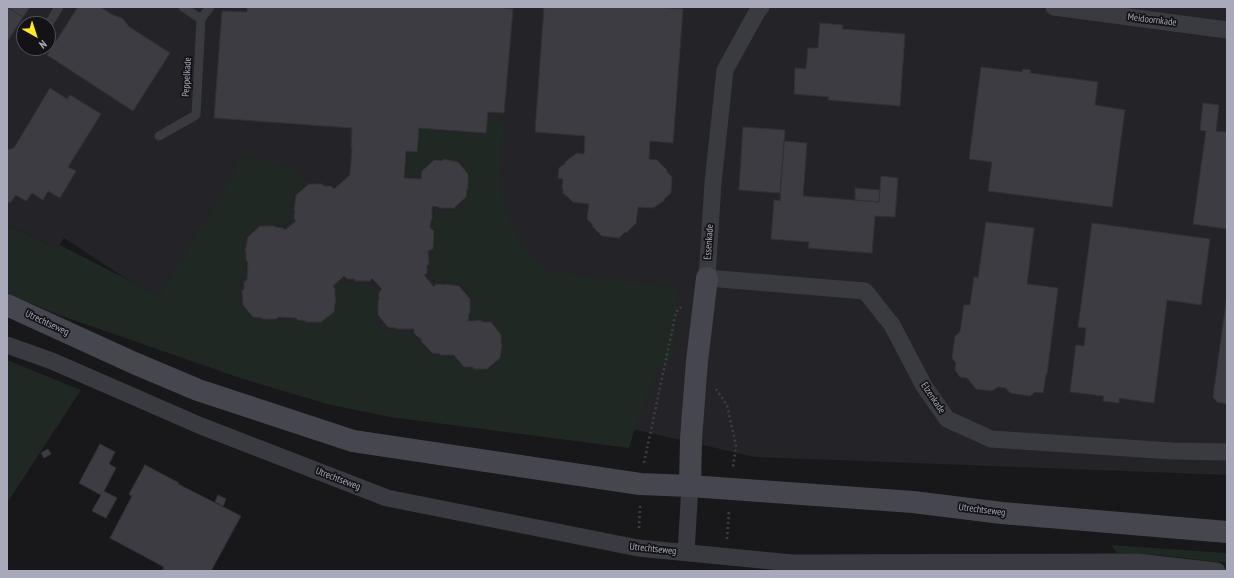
<!DOCTYPE html>
<style>
body{margin:0}
#map{position:relative;width:1234px;height:578px;overflow:hidden;background:#18171a;font-family:"PT Sans Narrow",sans-serif}
canvas{display:block}
.frame{position:absolute;inset:0;border:8px solid #a8aabb;pointer-events:none}
.north{position:absolute;left:16px;top:16px;width:40px;height:40px;box-sizing:border-box;background:#131215;border:1px solid #4f4f57;border-radius:50%;rotate:141deg;font-size:11px;font-weight:700;line-height:16px;text-align:center;color:#a8aabb}
.north::after{content:'';display:block;margin:auto;width:14px;height:18px;background:#ffe82a;clip-path:polygon(50% 0,100% 100%,50% 72%,0 100%)}
</style>
<div id="map">
<canvas width="1234" height="578"></canvas>
<div class="frame"></div>
<div class="north">N</div>
</div>
<script>
const g = document.querySelector('canvas').getContext('2d');
g.lineJoin = 'round';
function fillPath(path, color) {
  g.fillStyle = color;
  g.fill(path, 'evenodd');
}
function toPath(rows) {
  const path = new Path2D();
  for (const r of rows) {
    path.moveTo(r[0], r[1]);
    for (let i = 2; i < r.length; i += 2) path.lineTo(r[i], r[i + 1]);
  }
  return path;
}
function stroke(path, color, width, dash) {
  g.strokeStyle = color;
  g.lineWidth = width;
  g.lineCap = dash ? 'butt' : 'round';
  g.setLineDash(dash || []);
  g.stroke(path);
}
function drawText(font, color, halo, rows, align = 'center') {
  g.font = font + ' "PT Sans Narrow",sans-serif';
  g.lineWidth = 3.5;
  g.setLineDash([]);
  g.textBaseline = 'middle';
  g.strokeStyle = halo;
  g.fillStyle = color;
  for (const [text, x, y, turn = 0] of rows) {
    g.save();
    g.translate(x, y);
    g.rotate((+turn || 0) * Math.PI / 180);
    g.textAlign = isNaN(turn) ? turn : align;
    if (halo) g.strokeText(text, 0, 0);
    g.fillText(text, 0, 0);
    g.restore();
  }
}
const built = toPath([
 [7,7,1227,7,1227,475,755,457,207,332,64,238,57,249,7,225],
 [24,24,48,24,48,48,24,48]
]);
const green = toPath([
 [489,117,504,118,501,171,502,197,506,214,518,238,532,255,550,271,612,280,679,287,673,356,657,374,645,399,629,448,390,417,327,404,243,379,56,314,7,293,7,225,57,249,60,245,159,296,232,178,238,156,281,162,308,182,293,197,293,220,285,226,259,225,246,236,245,259,247,264,246,278,241,281,240,306,253,318,322,323,335,310,337,283,371,284,378,289,375,328,411,332,430,355,454,357,464,368,489,370,501,359,503,336,492,321,470,318,474,302,461,285,437,284,429,273,434,211,454,211,468,198,470,175,461,162,435,158,420,170,420,178,406,177,407,153,417,153,420,129,486,135],
 [7,360,81,390,7,503],
 [1111,545,1227,553,1227,563,1158,555,1117,553]
]);
const building = toPath([
 [7,7,23,17,7,42,7,7],
 [7,7,30,7,23,17,7,7],
 [78,7,100,7,113,15,122,18,128,25,128,26,170,53,133,111,47,55,78,7],
 [247,7,495,7,513,9,504,113,488,112,486,133,419,128,417,152,406,151,404,178,421,179,422,171,434,160,443,161,443,159,458,162,468,174,468,189,467,189,466,197,454,208,439,208,439,207,432,206,432,220,431,220,430,228,434,231,433,249,428,251,429,265,427,265,427,273,424,275,434,287,436,284,445,285,445,284,459,286,470,299,470,313,469,313,468,321,476,321,476,320,482,321,482,322,491,322,501,335,501,343,502,344,500,358,487,369,473,369,473,367,464,367,454,355,440,355,440,354,432,353,421,341,421,338,418,337,414,333,414,329,397,329,397,328,388,327,378,315,378,300,379,300,379,292,382,289,372,278,370,281,355,281,355,279,347,279,344,276,333,286,335,289,335,297,336,297,334,312,321,322,306,322,306,321,298,320,296,318,279,317,276,319,262,319,262,318,253,317,243,305,242,290,244,290,244,282,247,280,248,262,246,260,246,251,245,251,248,237,260,226,275,226,275,227,283,228,285,230,296,221,294,218,295,210,294,210,296,195,309,184,323,184,323,186,331,186,334,189,350,175,352,147,351,147,352,128,214,118,222,11,247,12,247,7],
 [544,7,657,7,683,9,673,143,650,141,649,159,657,160,667,170,666,171,672,177,671,193,664,199,665,200,653,208,638,207,636,223,626,233,625,232,619,238,602,236,592,226,593,225,587,219,589,204,573,202,562,192,564,191,562,188,563,179,558,178,559,168,566,163,565,162,577,153,584,154,585,136,535,132,544,7],
 [820,23,843,25,842,29,905,34,900,106,828,100,829,97,794,94,795,68,806,69,808,48,818,48,820,23],
 [981,67,1022,72,1023,69,1031,70,1030,73,1098,82,1095,105,1125,110,1112,207,988,191,992,162,969,159,981,67],
 [50,88,67,99,70,95,101,114,68,167,76,171,60,198,48,191,43,200,32,193,26,201,16,195,10,203,7,201,7,150,14,148,50,88],
 [1203,103,1219,105,1216,131,1227,132,1227,229,1193,224,1206,131,1200,130,1203,103],
 [743,127,785,130,780,193,739,190,743,127],
 [784,141,807,143,803,196,879,202,881,176,898,178,895,217,875,216,872,253,808,248,809,242,771,239,774,200,780,201,784,141],
 [855,188,880,190,879,202,855,200,855,188],
 [986,222,1034,228,1027,284,1058,288,1047,374,1046,374,1043,393,1035,392,1030,396,1010,393,1006,388,998,387,992,391,976,389,967,378,960,377,955,370,956,363,952,358,955,336,960,332,964,305,970,305,974,277,978,278,986,222],
 [1092,223,1210,239,1201,305,1167,300,1154,403,1119,398,1119,403,1103,401,1104,396,1070,392,1076,345,1084,346,1086,328,1078,327,1092,223],
 [1227,295,1227,404,1217,402,1213,397,1227,295],
 [100,444,115,452,109,464,116,468,104,491,117,498,106,518,92,511,101,495,79,483,100,444],
 [48,449,51,454,44,458,41,453,48,449],
 [145,465,179,483,178,484,241,516,211,571,162,571,164,567,110,538,132,496,129,494,145,465],
 [218,495,226,499,223,506,215,502,218,495]
]);
const path = toPath([
 [716,389,727,405,736,446,733,467],
 [644,463,676,312,681,307],
 [639,528,640,506],
 [727,539,729,510]
]);
const lane = toPath([
 [201,19,210,7],
 [48,25,59,7],
 [32,49,33,48],
 [159,136,196,115,201,19,183,7]
]);
const street = toPath([
 [761,7,757,12,725,70,713,183,707,278,865,291,892,325,924,386,947,419,991,439,1172,451,1227,452],
 [1054,7,1227,30],
 [7,345,52,361,201,426,387,498,638,548,792,563,1137,562,1217,571],
 [686,552,690,486]
]);
const secondary = toPath([
 [7,305,134,363,198,390,353,441,640,484,690,486,913,502,1002,513,1227,532],
 [690,486,691,439,697,361,707,278]
]);
const streetNames = [
 ["Meidoornkade",1152,20,7],
 ["Peppelkade",187,77,-87],
 ["Essenkade",709,242,-86],
 ["Utrechtseweg",47,323,25],
 ["Elzenkade",933,398,56],
 ["Utrechtseweg",338,479,21],
 ["Utrechtseweg",982,510,7],
 ["Utrechtseweg",653,549,6]
];
fillPath(built, '#242327');
fillPath(green, '#1f2822');
fillPath(building, '#3c3c42');
stroke(building, '#323136', 1);
stroke(path, '#3e3e46', 2.5, [2, 3]);
stroke(lane, '#3a3a41', 9);
stroke(street, '#3a3a41', 17);
stroke(secondary, '#46464f', 22);
drawText('10px', '#a8aabb', '#131215', streetNames);
</script>
